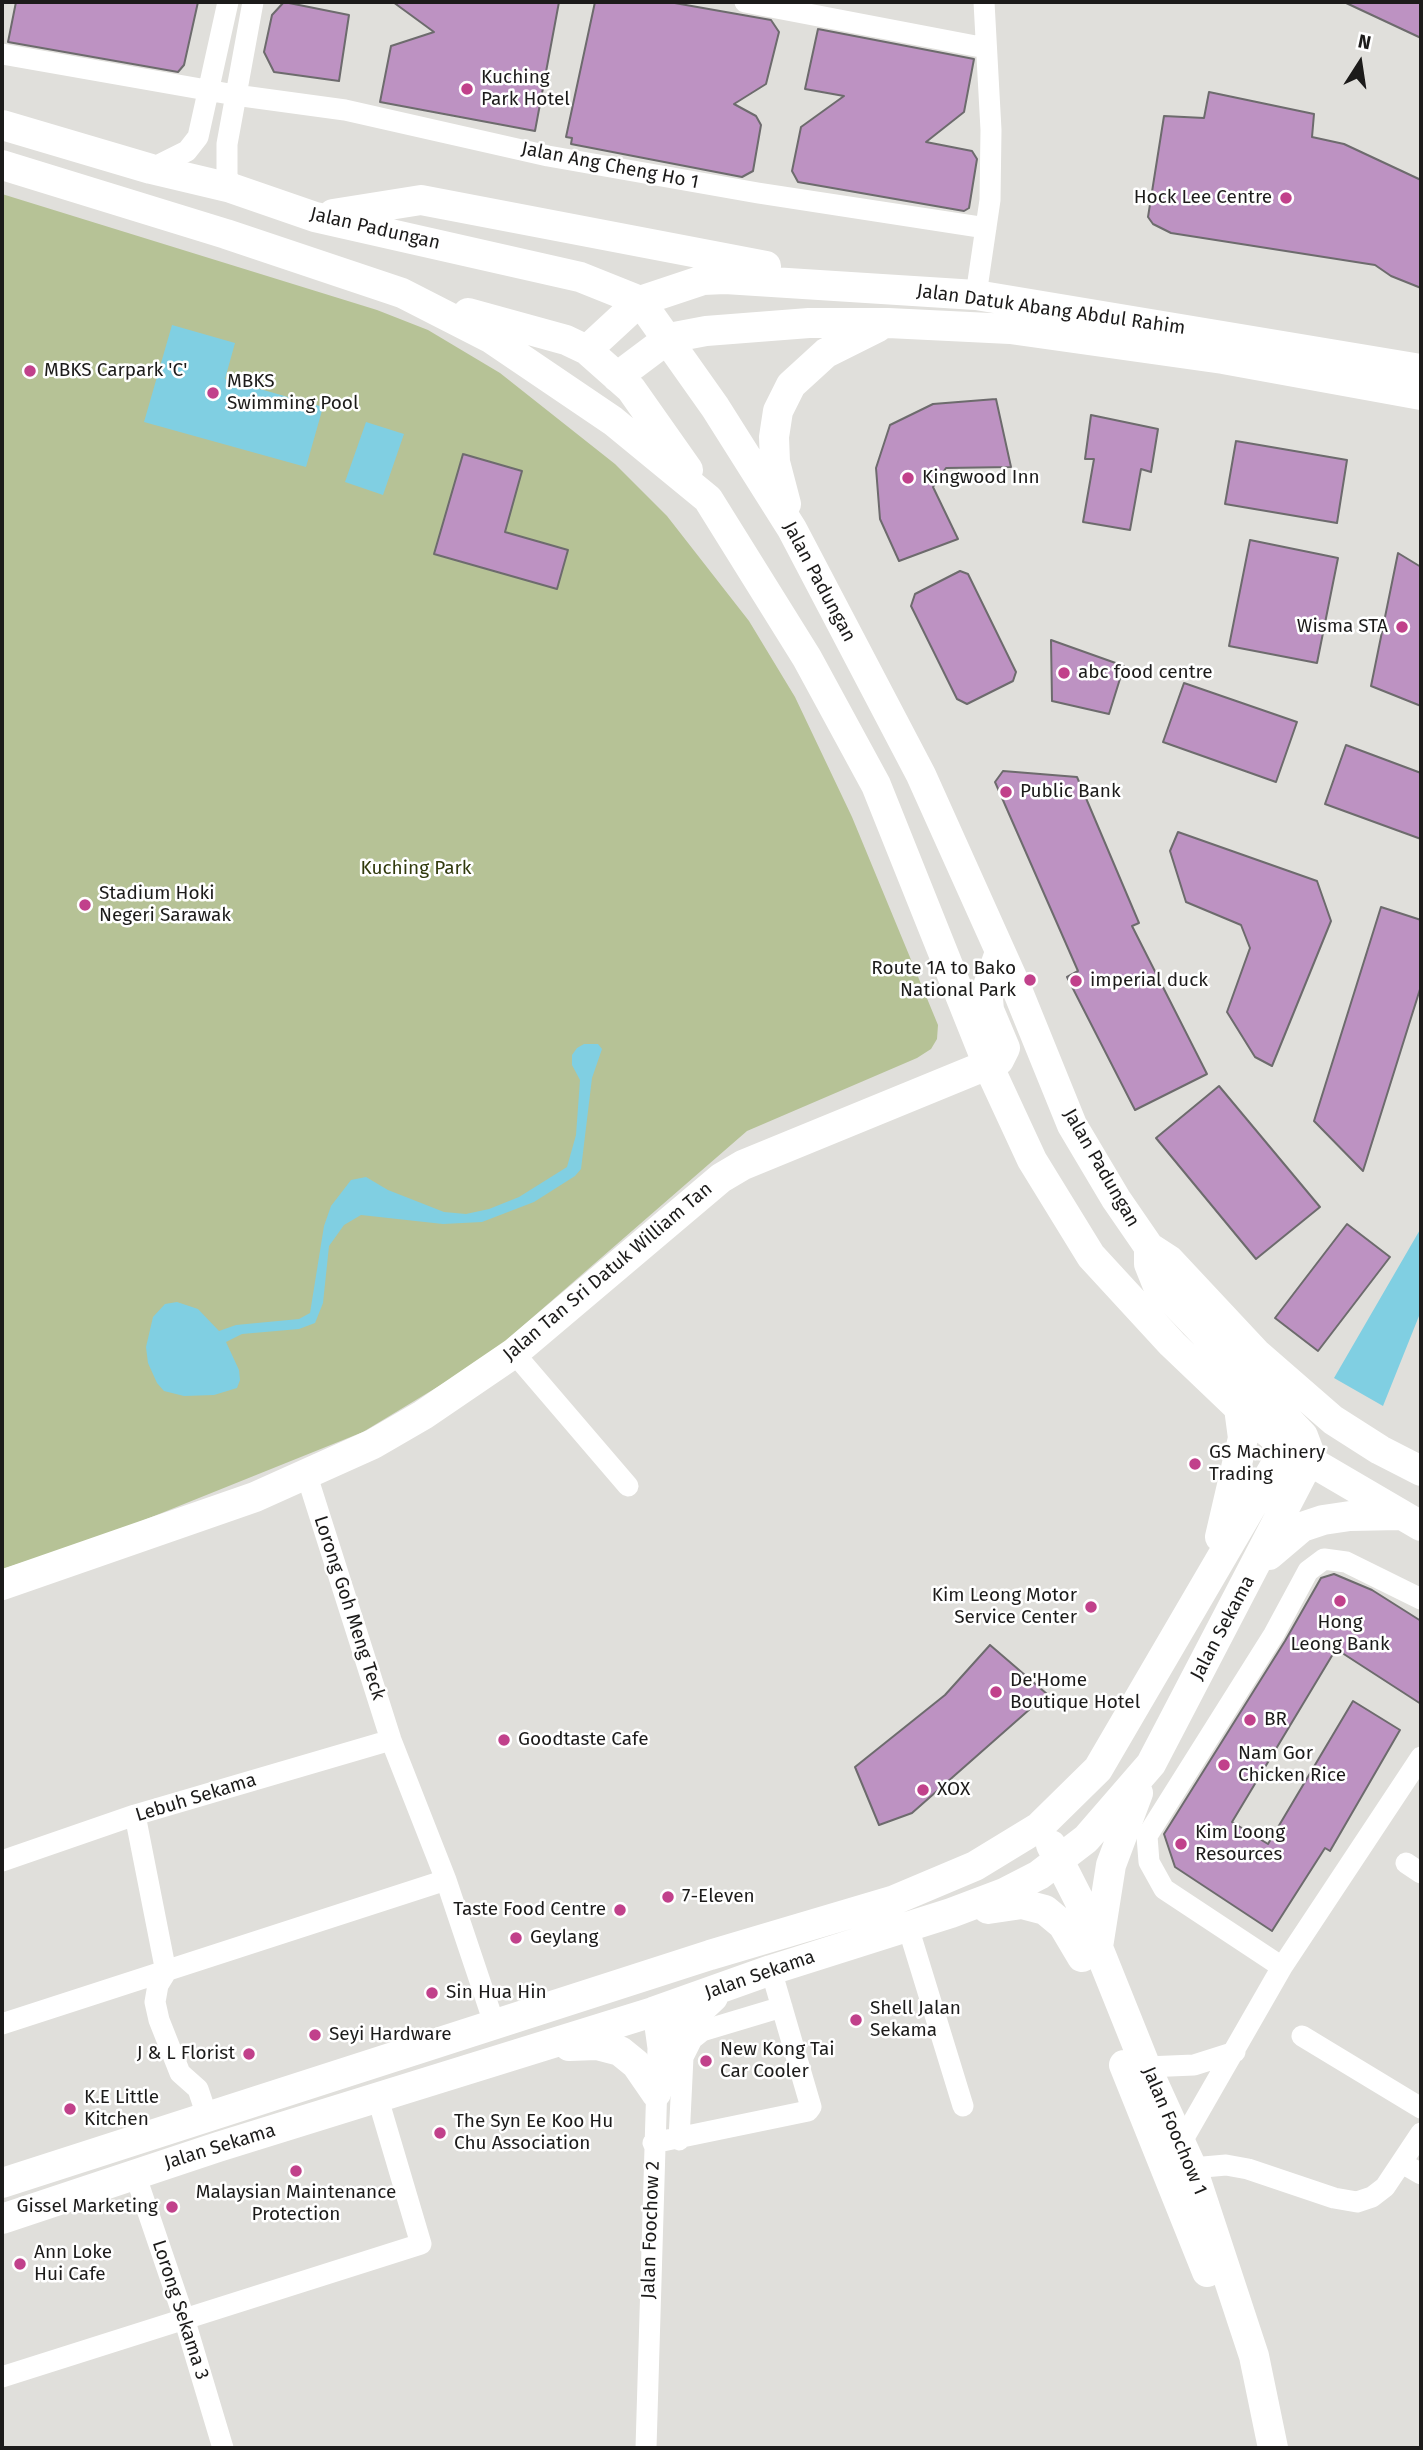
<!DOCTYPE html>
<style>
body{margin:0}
#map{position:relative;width:1423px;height:2450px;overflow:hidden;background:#e0dfdb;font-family:"Fira Sans",sans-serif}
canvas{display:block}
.frame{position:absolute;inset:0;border:4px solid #1c1b1a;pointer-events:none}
.north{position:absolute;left:1325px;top:28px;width:70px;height:70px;-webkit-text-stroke:5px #fff;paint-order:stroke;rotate:12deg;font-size:19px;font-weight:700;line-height:28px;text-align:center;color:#1c1b1a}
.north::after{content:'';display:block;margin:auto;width:24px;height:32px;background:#1c1b1a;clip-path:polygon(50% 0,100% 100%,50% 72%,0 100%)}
</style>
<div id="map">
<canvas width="1423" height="2450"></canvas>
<div class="frame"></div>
<div class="north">N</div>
</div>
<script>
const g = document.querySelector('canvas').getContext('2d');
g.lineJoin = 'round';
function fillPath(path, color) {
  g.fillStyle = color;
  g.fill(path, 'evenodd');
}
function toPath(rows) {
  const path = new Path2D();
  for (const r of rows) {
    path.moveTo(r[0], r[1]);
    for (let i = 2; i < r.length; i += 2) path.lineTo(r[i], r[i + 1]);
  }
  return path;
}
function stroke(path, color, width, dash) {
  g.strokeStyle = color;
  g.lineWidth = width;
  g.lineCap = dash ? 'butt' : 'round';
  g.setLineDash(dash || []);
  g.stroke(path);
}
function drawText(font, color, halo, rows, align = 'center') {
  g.font = font + ' "Fira Sans",sans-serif';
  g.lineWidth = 5;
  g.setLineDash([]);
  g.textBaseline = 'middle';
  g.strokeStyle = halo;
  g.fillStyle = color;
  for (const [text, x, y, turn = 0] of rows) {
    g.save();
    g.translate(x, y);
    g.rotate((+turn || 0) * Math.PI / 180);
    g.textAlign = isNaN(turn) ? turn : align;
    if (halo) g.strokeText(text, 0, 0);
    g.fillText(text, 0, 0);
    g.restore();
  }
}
const green = toPath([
 [2,194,377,310,428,330,500,373,615,464,667,516,749,621,795,697,852,817,938,1025,937,1039,931,1049,917,1058,747,1131,487,1357,363,1432,97,1539,2,1569]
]);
const water = toPath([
 [172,325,235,343,225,379,323,407,306,467,144,422],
 [366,422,404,434,383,495,345,482],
 [584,1044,598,1044,602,1049,592,1078,581,1169,575,1176,534,1202,482,1222,443,1224,361,1215,344,1225,329,1246,323,1303,315,1323,299,1329,242,1334,226,1342,239,1370,240,1380,237,1388,214,1395,184,1396,164,1391,157,1383,148,1363,146,1347,153,1317,165,1304,177,1302,198,1309,219,1331,236,1325,299,1319,310,1313,324,1226,331,1206,351,1180,366,1177,388,1190,444,1212,466,1214,489,1209,519,1197,567,1167,576,1135,580,1080,572,1065,572,1055,577,1048],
 [1421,1228,1421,1311,1383,1406,1334,1378]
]);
const building = toPath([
 [16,2,198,2,184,65,178,72,8,42,16,2],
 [284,2,349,15,339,81,274,72,264,52,272,15,284,2],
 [393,2,559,2,535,131,380,102,391,46,434,32,393,2],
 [595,2,669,2,771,20,779,32,766,84,734,104,756,116,761,125,753,171,742,177,571,144,572,138,566,137,595,2],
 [1344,2,1421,2,1421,38,1344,2],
 [818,29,974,59,964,112,926,142,972,151,977,159,969,208,964,211,798,182,792,171,801,127,844,96,805,89,818,29],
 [1209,92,1314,114,1312,137,1344,144,1421,180,1421,288,1391,276,1375,265,1171,233,1153,224,1148,217,1164,116,1204,118,1209,92],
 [996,399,1011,467,946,468,933,487,958,539,899,561,880,519,876,468,890,425,933,404,996,399],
 [1091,415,1158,429,1151,472,1141,469,1130,530,1083,522,1094,459,1085,459,1091,415],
 [1236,441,1347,460,1337,523,1225,504,1236,441],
 [463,454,522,471,505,532,568,550,557,589,434,554,463,454],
 [1250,540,1338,558,1317,663,1229,646,1250,540],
 [1398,553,1421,567,1421,706,1371,686,1398,553],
 [960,571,968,574,1016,672,1013,681,967,704,957,699,911,606,915,594,960,571],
 [1051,640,1124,666,1109,714,1052,701,1051,640],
 [1184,683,1297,722,1276,782,1163,742,1184,683],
 [1346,745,1421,773,1421,839,1325,804,1346,745],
 [1003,771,1077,777,1139,923,1132,926,1207,1074,1135,1110,1067,977,1078,971,995,782,1003,771],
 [1178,832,1317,881,1331,921,1272,1066,1255,1057,1227,1012,1250,948,1241,925,1186,902,1170,851,1178,832],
 [1381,907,1421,920,1421,986,1363,1171,1314,1121,1381,907],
 [1219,1086,1320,1207,1256,1259,1156,1138,1219,1086],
 [1347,1224,1390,1257,1318,1351,1275,1318,1347,1224],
 [1334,1574,1372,1590,1421,1621,1421,1704,1336,1649,1232,1822,1268,1844,1353,1701,1400,1730,1330,1851,1325,1848,1272,1931,1175,1867,1164,1834,1285,1641,1321,1578,1334,1574],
 [990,1645,1047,1694,912,1813,879,1825,855,1767,945,1695,990,1645]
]);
const street = toPath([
 [745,2,986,48],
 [2,54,235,95,345,110,548,156,758,193,986,228],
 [151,169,187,151,198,137,228,2],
 [231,188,227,175,227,144,253,2],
 [976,295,990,200,991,130,984,2],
 [514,1353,628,1486],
 [307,1476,391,1740,446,1880,495,2026],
 [135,1815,166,1972,158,1985,155,2002,159,2020,180,2073,198,2089,207,2116],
 [2,1861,135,1815,391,1740],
 [1406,1863,1421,1873],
 [908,1927,963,2106],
 [1282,1967,1164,1889,1149,1862,1147,1836,1274,1634,1308,1571,1324,1559,1346,1562,1421,1599],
 [2,2024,446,1880],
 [1302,2036,1421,2108],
 [1146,2067,1194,2065,1235,2052],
 [679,2140,683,2057,692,2039,702,2031,782,2007],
 [653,2143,808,2111,811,2107,771,1970],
 [1181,2143,1282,1967,1421,1757],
 [1402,2163,1421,2174],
 [1192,2168,1226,2165,1248,2169,1334,2198,1357,2202,1372,2197,1385,2187,1421,2133],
 [135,2174,184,2318,223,2448],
 [2,2377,421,2244,378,2099],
 [646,2448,658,2048,653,2012]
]);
const secondary = toPath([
 [2,125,151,169,231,188,315,217,580,277,640,301,715,407,792,529,921,775,1014,982,1072,1125,1116,1199,1149,1247,1169,1260,1256,1353,1333,1420,1380,1450,1421,1471],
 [2,165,226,234,402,293,492,339,613,421,708,499,807,658,876,785,988,1065,1032,1160,1091,1256,1172,1344,1239,1408,1286,1447,1421,1526],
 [333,214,421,200,766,266],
 [468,313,566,340,587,350,631,389,688,470],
 [587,350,640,301,703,280,725,279,976,295,1421,369],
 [617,377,669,338,706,331,809,323,888,323,1010,329,1223,359,1421,395],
 [786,504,775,462,774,437,778,411,791,385,826,353,878,327],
 [1220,1537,1243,1438,1239,1408],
 [1269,1555,1302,1527,1323,1520,1350,1516,1400,1515],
 [2,1585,255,1497,373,1444,423,1415,514,1353,721,1178,743,1165,999,1060,1005,1048,989,1010,987,989,1000,952],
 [1051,1845,1079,1900,1146,2067,1192,2168,1254,2356,1273,2448],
 [988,1909,1022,1904,1045,1910,1063,1925,1082,1957],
 [1098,1947,1111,1865,1138,1793],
 [569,2046,597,2045,620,2051,636,2064,656,2093],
 [1124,2065,1207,2272],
 [656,2093,679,2029,713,1997],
 [2,2183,710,1955,892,1901,975,1866,1039,1827,1098,1769,1286,1447,1303,1436],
 [2,2219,218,2147,653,2012,771,1970,951,1913,1004,1893,1039,1875,1086,1839,1151,1764,1311,1457,1303,1436,1157,1284,1149,1264,1149,1247]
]);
const markers = [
 [467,89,7,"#c1418b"],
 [1286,198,7,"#c1418b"],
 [30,371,7,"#c1418b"],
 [213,393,7,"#c1418b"],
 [908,478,7,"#c1418b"],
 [1402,627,7,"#c1418b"],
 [1064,673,7,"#c1418b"],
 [1006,792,7,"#c1418b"],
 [85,905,7,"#c1418b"],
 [1030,980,7,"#c1418b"],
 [1076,981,7,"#c1418b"],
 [1195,1464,7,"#c1418b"],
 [1340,1601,7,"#c1418b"],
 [1091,1607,7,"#c1418b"],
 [996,1692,7,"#c1418b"],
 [1250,1720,7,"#c1418b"],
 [504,1740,7,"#c1418b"],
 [1224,1765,7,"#c1418b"],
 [923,1790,7,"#c1418b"],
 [1181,1844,7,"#c1418b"],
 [668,1897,7,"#c1418b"],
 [620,1910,7,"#c1418b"],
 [516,1938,7,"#c1418b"],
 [432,1993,7,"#c1418b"],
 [856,2020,7,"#c1418b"],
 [315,2035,7,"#c1418b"],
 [249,2054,7,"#c1418b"],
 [706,2061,7,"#c1418b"],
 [70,2109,7,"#c1418b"],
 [440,2133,7,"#c1418b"],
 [296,2171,7,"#c1418b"],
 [172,2207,7,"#c1418b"],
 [20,2264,7,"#c1418b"]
];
const poiNames = [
 ["Kuching",481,78],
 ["Park Hotel",481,100],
 ["Hock Lee Centre",1272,198,"right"],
 ["MBKS Carpark 'C'",44,371],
 ["MBKS",227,382],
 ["Swimming Pool",227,404],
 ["Kingwood Inn",922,478],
 ["Wisma STA",1388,627,"right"],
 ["abc food centre",1078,673],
 ["Public Bank",1020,792],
 ["Stadium Hoki",99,894],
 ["Negeri Sarawak",99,916],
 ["Route 1A to Bako",1016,969,"right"],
 ["National Park",1016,991,"right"],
 ["imperial duck",1090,981],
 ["GS Machinery",1209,1453],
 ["Trading",1209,1475],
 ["Kim Leong Motor",1077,1596,"right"],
 ["Service Center",1077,1618,"right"],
 ["Hong",1340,1623,"center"],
 ["Leong Bank",1340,1645,"center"],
 ["De'Home",1010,1681],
 ["Boutique Hotel",1010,1703],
 ["BR",1264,1720],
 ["Goodtaste Cafe",518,1740],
 ["Nam Gor",1238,1754],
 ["Chicken Rice",1238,1776],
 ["XOX",937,1790],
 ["Kim Loong",1195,1833],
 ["Resources",1195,1855],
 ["7-Eleven",682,1897],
 ["Taste Food Centre",606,1910,"right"],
 ["Geylang",530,1938],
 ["Sin Hua Hin",446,1993],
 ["Shell Jalan",870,2009],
 ["Sekama",870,2031],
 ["Seyi Hardware",329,2035],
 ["New Kong Tai",720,2050],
 ["Car Cooler",720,2072],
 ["J & L Florist",235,2054,"right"],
 ["K.E Little",84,2098],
 ["Kitchen",84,2120],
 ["The Syn Ee Koo Hu",454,2122],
 ["Chu Association",454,2144],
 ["Malaysian Maintenance",296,2193,"center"],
 ["Protection",296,2215,"center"],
 ["Gissel Marketing",158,2207,"right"],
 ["Ann Loke",34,2253],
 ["Hui Cafe",34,2275]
];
const streetNames = [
 ["Jalan Ang Cheng Ho 1",610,166,11],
 ["Jalan Padungan",375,229,13],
 ["Jalan Datuk Abang Abdul Rahim",1051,310,8],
 ["Jalan Padungan",819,582,62],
 ["Jalan Padungan",1101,1168,60],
 ["Jalan Tan Sri Datuk William Tan",608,1272,-40],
 ["Lorong Goh Meng Teck",349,1608,72],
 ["Jalan Sekama",1223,1628,-62],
 ["Lebuh Sekama",196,1798,-17],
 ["Jalan Sekama",760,1975,-19],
 ["Jalan Foochow 1",1174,2131,67],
 ["Jalan Sekama",220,2147,-17],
 ["Jalan Foochow 2",651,2230,-88],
 ["Lorong Sekama 3",180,2310,72]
];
const parkNames = [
 ["Kuching Park",416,869]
];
fillPath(green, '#b6c296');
fillPath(water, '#80cfe2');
fillPath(building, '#bd92c2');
stroke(building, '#6d6b6d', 2);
stroke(street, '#fff', 21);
stroke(secondary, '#fff', 30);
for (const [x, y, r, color] of markers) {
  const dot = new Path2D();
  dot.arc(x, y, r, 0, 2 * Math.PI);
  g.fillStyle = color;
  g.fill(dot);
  stroke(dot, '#fff', 2.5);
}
drawText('19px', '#1c1b1a', '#fff', poiNames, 'left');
drawText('19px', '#1c1b1a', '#fff', streetNames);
drawText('19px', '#313a0d', '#fff', parkNames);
</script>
